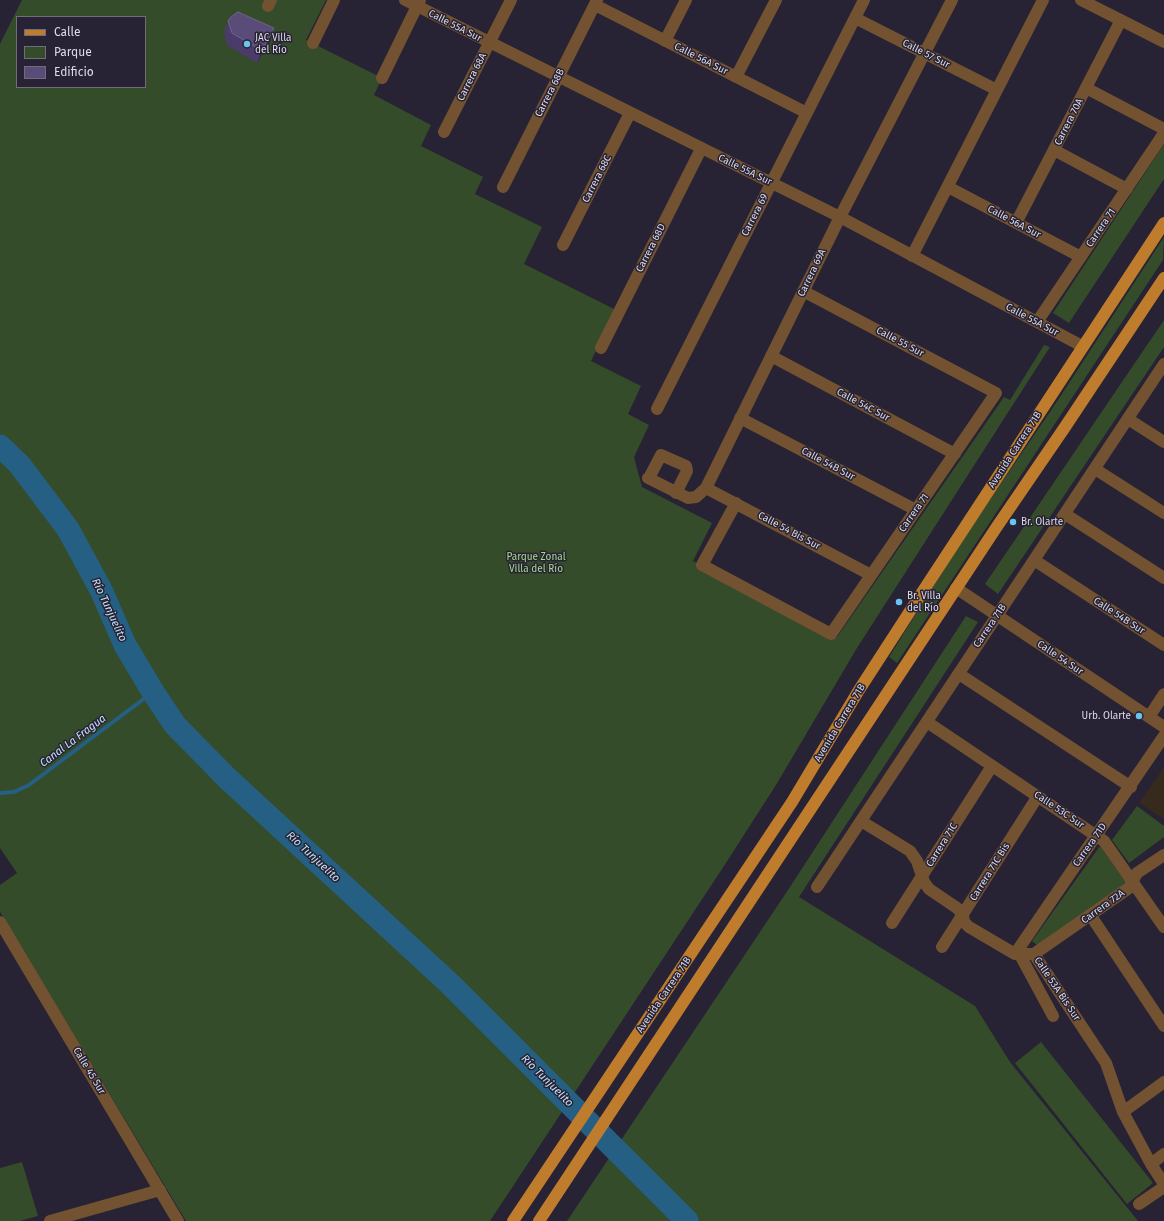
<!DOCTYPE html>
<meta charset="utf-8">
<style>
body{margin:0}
#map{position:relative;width:1164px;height:1221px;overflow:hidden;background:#272234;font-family:"Fira Sans",sans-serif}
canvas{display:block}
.legend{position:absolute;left:16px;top:16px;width:130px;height:72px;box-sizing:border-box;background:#272234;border:1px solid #706c7c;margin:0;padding:5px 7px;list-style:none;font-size:12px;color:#dddbe7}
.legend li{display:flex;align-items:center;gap:8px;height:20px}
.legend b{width:20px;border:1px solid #706c7c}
</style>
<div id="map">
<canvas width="1164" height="1221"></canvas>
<ul class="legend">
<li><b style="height:5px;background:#be7c2c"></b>Calle</li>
<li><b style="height:11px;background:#354c2a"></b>Parque</li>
<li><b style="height:11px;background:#5a4c78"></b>Edificio</li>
</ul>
</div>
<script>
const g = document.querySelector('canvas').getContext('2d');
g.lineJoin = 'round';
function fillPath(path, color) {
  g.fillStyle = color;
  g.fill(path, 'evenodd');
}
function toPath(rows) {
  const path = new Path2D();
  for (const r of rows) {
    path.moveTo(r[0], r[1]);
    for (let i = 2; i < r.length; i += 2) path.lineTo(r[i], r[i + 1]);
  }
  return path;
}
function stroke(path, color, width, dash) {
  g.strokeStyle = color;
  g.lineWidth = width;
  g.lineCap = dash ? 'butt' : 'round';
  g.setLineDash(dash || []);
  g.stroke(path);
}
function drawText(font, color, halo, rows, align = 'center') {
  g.font = font + ' "Fira Sans",sans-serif';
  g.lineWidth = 3;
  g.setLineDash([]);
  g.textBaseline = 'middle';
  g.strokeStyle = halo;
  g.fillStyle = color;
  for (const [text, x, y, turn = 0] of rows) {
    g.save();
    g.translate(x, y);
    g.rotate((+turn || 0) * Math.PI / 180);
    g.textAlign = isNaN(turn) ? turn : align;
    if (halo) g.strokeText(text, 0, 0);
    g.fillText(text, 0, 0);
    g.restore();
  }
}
const education = toPath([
 [1164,767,1164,819,1139,803]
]);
const green = toPath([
 [22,0,326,0,306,40,382,78,374,95,431,125,421,146,483,177,475,194,542,227,524,264,616,310,591,361,641,386,628,414,649,425,634,457,642,487,712,523,693,561,837,637,1004,397,1010,400,1044,345,1050,347,857,648,776,785,724,866,490,1221,186,1221,0,912,0,885,17,873,0,848,0,44],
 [17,17,145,17,145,87,17,87],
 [1164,144,1164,179,1069,323,1053,313],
 [1164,237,1163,260,897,663,889,657,959,545,1058,400],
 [1164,320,1164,347,998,594,985,584],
 [966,616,978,622,799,897,975,1006,1010,1062,1138,1221,567,1221,788,890],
 [1137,806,1164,826,1164,837,1129,863,1112,840],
 [1100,846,1128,886,1037,945,1032,941],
 [1041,1042,1153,1183,1127,1204,1015,1063],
 [22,1162,38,1216,20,1221,0,1221,0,1168]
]);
const stream = toPath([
 [0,793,14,792,29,785,153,692]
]);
const river = toPath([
 [0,446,19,464,68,529,102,592,125,645,153,692,175,725,226,777,450,984,687,1221]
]);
const minor = toPath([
 [405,0,840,217,1082,346],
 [1081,0,1164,42],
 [595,5,807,113],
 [268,6,271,0],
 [855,18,997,90],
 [665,41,686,0],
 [313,43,334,0],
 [736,77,776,0],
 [382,78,420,0],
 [1086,88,1164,129],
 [444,132,511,0],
 [1054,150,1127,189],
 [503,187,597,0],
 [948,187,1081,257],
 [1016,223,1121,20],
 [563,245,630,113],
 [912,256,1043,0],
 [1037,322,1164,133],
 [601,348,701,149],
 [771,356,955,454],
 [657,409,864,0],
 [740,418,916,510],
 [1128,419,1164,442],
 [1095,469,1164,513],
 [648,478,688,498,696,497,706,488,840,217,952,0],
 [649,478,661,455,686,466,687,471,676,493],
 [706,488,871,575],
 [736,503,702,565,831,634,996,393,803,291],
 [1065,514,1164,578],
 [1034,560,1164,645],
 [956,588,1164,727],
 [959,674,1131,787],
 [1149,717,1164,694],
 [927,722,1104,841,1164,927],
 [861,821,910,851,917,861,924,882,929,889,957,908,963,915,964,922,969,927,1015,954,1034,954,1106,1063,1123,1112,1151,1164,1164,1184],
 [817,887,1164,364],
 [1091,916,1164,1026],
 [0,922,178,1221],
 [892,923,992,766],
 [942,947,1038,796],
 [1015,954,1164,736],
 [1034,954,1129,888,1137,873,1164,855],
 [1020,955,1053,1016],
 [1123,1112,1164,1082],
 [1151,1164,1164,1154],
 [1139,1204,1164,1187],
 [50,1221,160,1190]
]);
const major = toPath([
 [513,1221,792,802,859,690,925,588,1164,223],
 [539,1221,996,528,1065,427,1164,278]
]);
const wall = toPath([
 [228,21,274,28,270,41,257,63,227,45,224,33]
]);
const shadedWall = toPath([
 [274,28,270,41,257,63,262,51]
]);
const building = toPath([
 [238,12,274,28,262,51,232,33,228,21,231,17,238,12]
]);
const markers = [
 [247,44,4,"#69c4f0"],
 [1013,522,4,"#69c4f0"],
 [899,602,4,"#69c4f0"],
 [1139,716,4,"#69c4f0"]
];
const streetNames = [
 ["Calle 55A Sur",455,26,27],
 ["Calle 57 Sur",926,54,27],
 ["Calle 56A Sur",701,59,27],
 ["Carrera 68A",472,77,-63],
 ["Carrera 68B",550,93,-63],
 ["Carrera 70A",1069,122,-63],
 ["Calle 55A Sur",745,170,26],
 ["Carrera 68C",597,179,-63],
 ["Carrera 69",755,215,-63],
 ["Calle 56A Sur",1014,222,28],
 ["Carrera 71",1101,228,-56],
 ["Carrera 68D",651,248,-63],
 ["Carrera 69A",812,273,-64],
 ["Calle 55A Sur",1032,320,28],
 ["Calle 55 Sur",900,342,28],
 ["Calle 54C Sur",863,405,28],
 ["Avenida Carrera 71B",1015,450,-57],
 ["Calle 54B Sur",828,464,28],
 ["Carrera 71",914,513,-55],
 ["Calle 54 Bis Sur",789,531,28],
 ["Calle 54B Sur",1119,616,33],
 ["Carrera 71B",990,626,-56],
 ["Calle 54 Sur",1060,658,34],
 ["Avenida Carrera 71B",840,723,-59],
 ["Calle 53C Sur",1059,810,34],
 ["Carrera 71C",942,845,-58],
 ["Carrera 71D",1090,845,-55],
 ["Carrera 71C Bis",990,872,-58],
 ["Carrera 72A",1103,907,-36],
 ["Calle 53A Bis Sur",1057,989,56],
 ["Avenida Carrera 71B",664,995,-56],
 ["Calle 45 Sur",89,1071,59]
];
const poiNames = [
 ["JAC Villa",255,38],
 ["del Río",255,50],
 ["Br. Olarte",1021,522],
 ["Br. Villa",907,596],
 ["del Río",907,608],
 ["Urb. Olarte",1131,716,"right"]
];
const parkNames = [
 ["Parque Zonal",536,557],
 ["Villa del Río",536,569]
];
const waterNames = [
 ["Río Tunjuelito",109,610,65],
 ["Canal La Fragua",73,741,-37],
 ["Río Tunjuelito",313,857,43],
 ["Río Tunjuelito",547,1081,45]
];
fillPath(education, '#362a1c');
fillPath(green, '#354c2a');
stroke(stream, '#256084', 4);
stroke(river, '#256084', 23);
stroke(minor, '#725230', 12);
stroke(major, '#be7c2c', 12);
fillPath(wall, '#4a3b6a');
fillPath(shadedWall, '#352a4f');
fillPath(building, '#5a4c78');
stroke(building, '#6e6389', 1);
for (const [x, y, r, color] of markers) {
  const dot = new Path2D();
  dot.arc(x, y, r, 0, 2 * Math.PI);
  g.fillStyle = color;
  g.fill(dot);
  stroke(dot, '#272234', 1.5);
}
drawText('10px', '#dddbe7', '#272234', streetNames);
drawText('10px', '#dddbe7', '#272234', poiNames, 'left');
drawText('10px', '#a7db8f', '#272234', parkNames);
drawText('italic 11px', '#c1e1f7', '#272234', waterNames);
</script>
